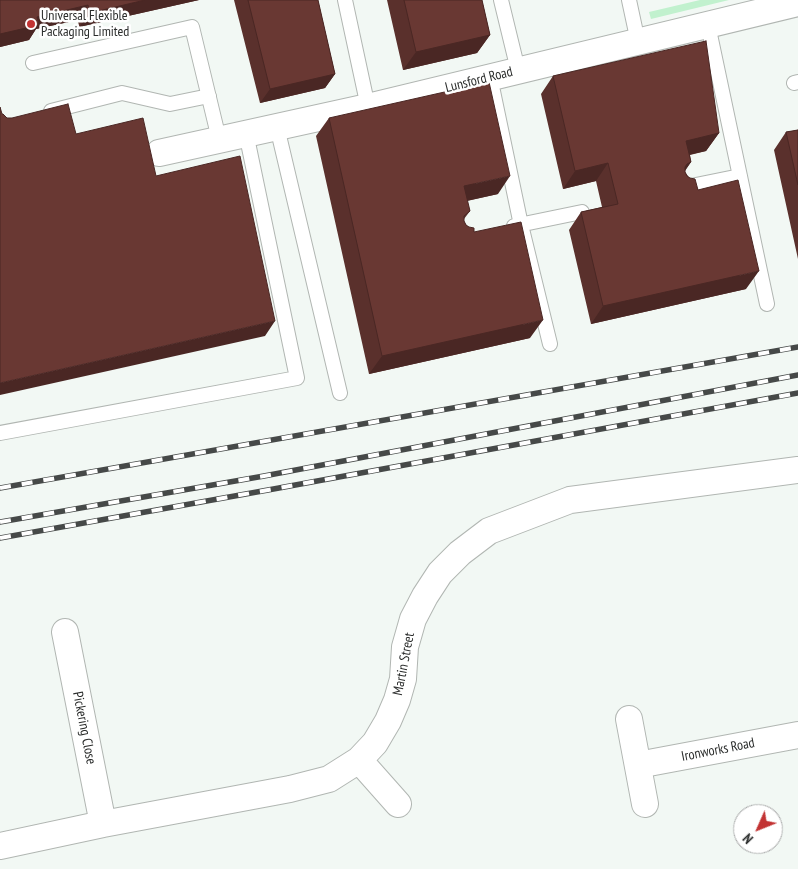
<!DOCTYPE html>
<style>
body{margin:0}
#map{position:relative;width:798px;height:869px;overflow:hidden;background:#f2f8f4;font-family:"PT Sans Narrow",sans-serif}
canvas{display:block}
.north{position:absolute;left:733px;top:804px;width:50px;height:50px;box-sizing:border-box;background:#fff;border:1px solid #aaabab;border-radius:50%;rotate:226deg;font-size:14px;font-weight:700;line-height:20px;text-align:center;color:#2b2d2c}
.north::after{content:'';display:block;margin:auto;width:18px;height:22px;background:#c23333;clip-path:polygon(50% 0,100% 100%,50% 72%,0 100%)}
</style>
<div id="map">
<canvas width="798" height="869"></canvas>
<div class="north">N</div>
</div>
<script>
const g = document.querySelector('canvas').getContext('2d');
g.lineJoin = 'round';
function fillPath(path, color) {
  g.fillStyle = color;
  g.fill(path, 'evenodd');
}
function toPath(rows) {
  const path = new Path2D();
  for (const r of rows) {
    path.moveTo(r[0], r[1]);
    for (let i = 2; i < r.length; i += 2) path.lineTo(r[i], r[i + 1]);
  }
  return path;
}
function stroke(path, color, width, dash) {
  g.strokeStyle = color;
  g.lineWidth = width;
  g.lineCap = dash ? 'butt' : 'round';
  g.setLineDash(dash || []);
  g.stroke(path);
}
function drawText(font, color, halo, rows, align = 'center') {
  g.font = font + ' "PT Sans Narrow",sans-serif';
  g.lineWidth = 5;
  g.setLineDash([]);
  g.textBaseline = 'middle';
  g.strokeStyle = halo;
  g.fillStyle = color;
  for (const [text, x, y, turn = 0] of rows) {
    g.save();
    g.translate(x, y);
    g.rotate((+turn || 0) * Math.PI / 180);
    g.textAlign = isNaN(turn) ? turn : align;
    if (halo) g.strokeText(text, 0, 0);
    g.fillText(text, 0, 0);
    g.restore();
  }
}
const green = toPath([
 [700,0,729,0,651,19,649,12]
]);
const lane = toPath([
 [345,0,368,107],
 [501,0,518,70],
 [629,0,638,42],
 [708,25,767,304],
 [33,63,192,27,219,139],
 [490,77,521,225,550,344],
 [794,83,798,82],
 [51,111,122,93,170,104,209,96],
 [277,127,340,393],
 [681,188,740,176],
 [514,226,582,212],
 [0,433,297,378,246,133]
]);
const street = toPath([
 [159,153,368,107,798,3],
 [65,632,103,824],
 [629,719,645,804],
 [359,760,398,804],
 [638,765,798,735],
 [0,846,103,824,290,789,329,779,359,760,375,743,388,721,397,700,403,679,405,647,413,619,425,596,440,573,460,553,489,531,570,500,798,470]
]);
const rail = toPath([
 [0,488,798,347],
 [0,522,264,476,798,375],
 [0,538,268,490,798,393]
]);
const wall = toPath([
 [0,0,199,0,79,27,78,20,36,29,29,40,0,47],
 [234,0,318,0,335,74,325,88,260,103],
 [387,0,482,0,490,35,477,53,403,70],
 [553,76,719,133,706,151,690,155,691,162,685,170,685,172,698,190,746,289,591,324,569,230,581,212,602,207,596,181,563,189,541,94],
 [329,118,498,194,467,201,470,211,464,219,464,221,466,225,474,232,530,338,369,374,316,136],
 [798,130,798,259,774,150,786,132]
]);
const shadedWall = toPath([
 [145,0,199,0,79,27,90,13],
 [88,5,78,20,36,29,29,40,0,47,0,34,37,17],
 [490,35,477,53,403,70,416,52],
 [335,74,325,88,260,103,270,89],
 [719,133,706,151,674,158,686,141],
 [691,162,679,180,687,164],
 [608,163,596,181,563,189,575,171],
 [510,176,498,194,452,204,464,186],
 [759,271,746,289,591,324,603,306],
 [543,320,530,338,369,374,382,356],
 [275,321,265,336,0,395,0,383]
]);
const building = toPath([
 [0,0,145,0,90,13,88,5,37,17,39,25,0,34,0,0],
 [248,0,318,0,335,74,270,89,248,0],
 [404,0,482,0,490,35,416,52,404,0],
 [706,41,719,133,686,141,691,162,687,164,685,167,685,172,687,176,690,178,695,179,698,190,738,180,759,271,603,306,581,212,618,204,608,163,575,171,553,76,706,41],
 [489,82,510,176,464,186,470,211,464,216,464,221,466,225,469,227,474,228,474,232,521,222,543,320,382,356,329,118,489,82],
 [68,104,76,134,143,118,156,176,240,156,275,321,0,383,0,107,2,114,3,114,7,118,12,118,68,104],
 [798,130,798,185,786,132,798,130]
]);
const markers = [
 [31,24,5,"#c23333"]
];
const poiNames = [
 ["Universal Flexible",41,16],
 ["Packaging Limited",41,32]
];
const streetNames = [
 ["Lunsford Road",479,80,-14],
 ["Martin Street",404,664,-79],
 ["Pickering Close",84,728,79],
 ["Ironworks Road",718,750,-11]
];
fillPath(green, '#c1f1ce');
stroke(lane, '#b1b6b2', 16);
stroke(street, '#b1b6b2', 28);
stroke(lane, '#fff', 14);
stroke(street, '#fff', 26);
stroke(rail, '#464948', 5.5);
stroke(rail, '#fff', 4, [11]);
fillPath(wall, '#5a302c');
fillPath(shadedWall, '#4a2724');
fillPath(building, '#693833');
stroke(building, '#4a2724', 1);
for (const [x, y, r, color] of markers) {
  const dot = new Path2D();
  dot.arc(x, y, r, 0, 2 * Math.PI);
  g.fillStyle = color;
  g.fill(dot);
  stroke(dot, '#fff', 2);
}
drawText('14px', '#2b2d2c', '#fff', poiNames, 'left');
drawText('14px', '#2b2d2c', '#fff', streetNames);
</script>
